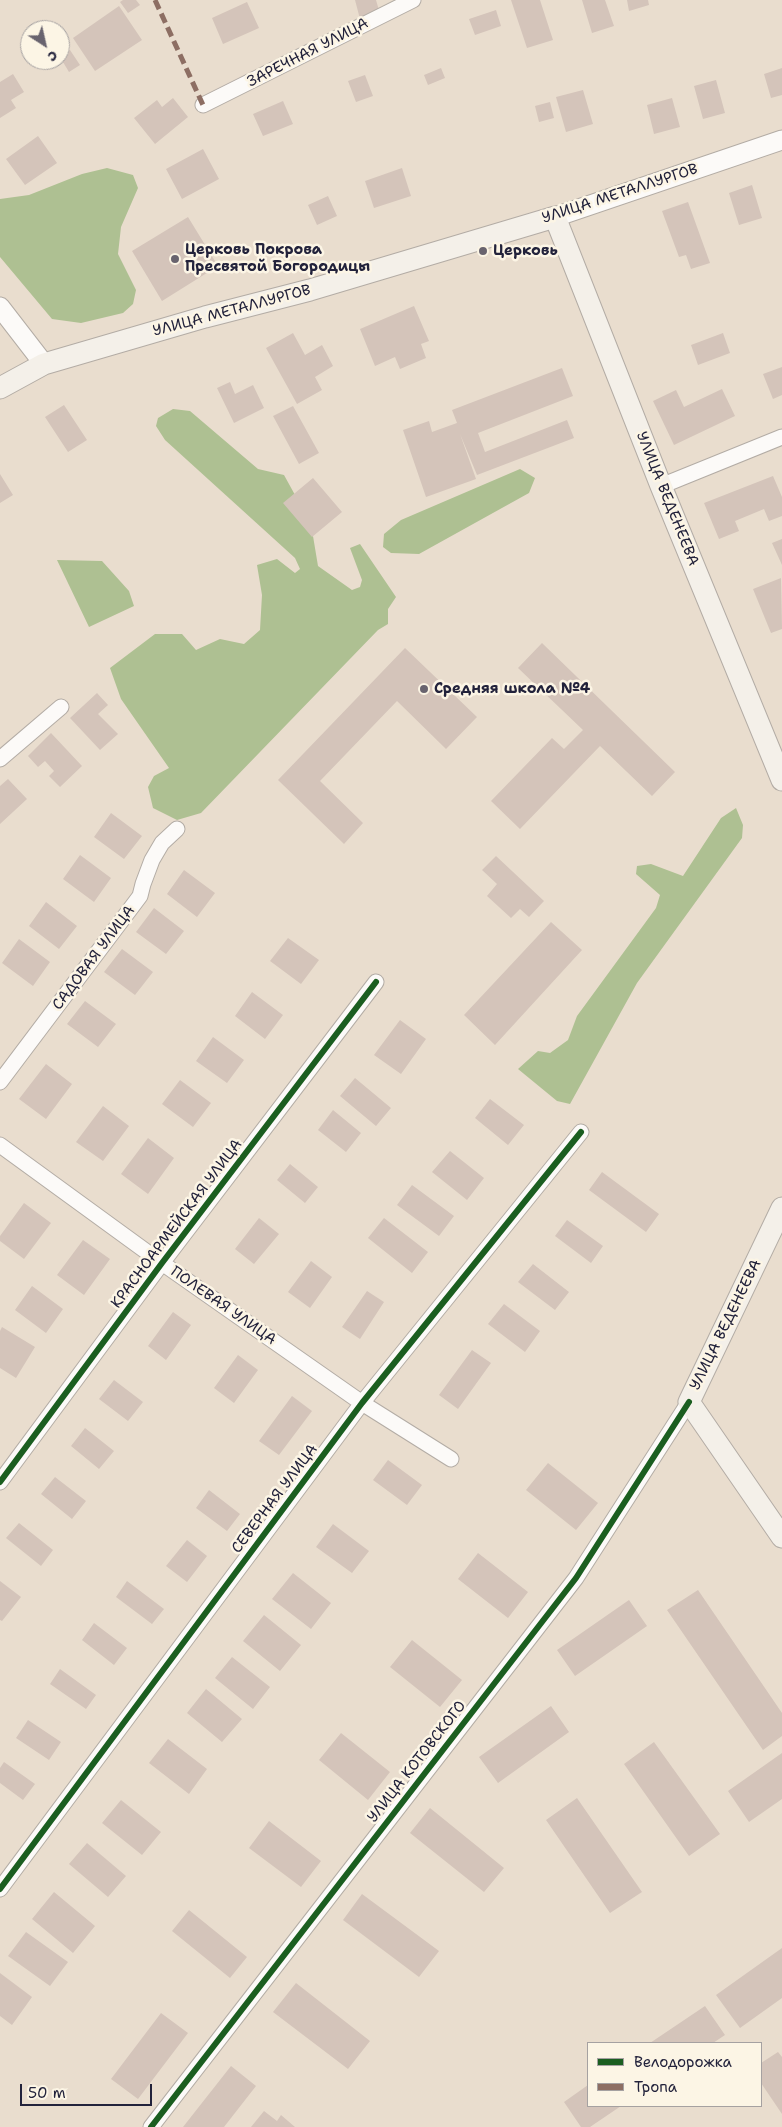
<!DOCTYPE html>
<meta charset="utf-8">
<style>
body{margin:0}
#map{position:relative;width:782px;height:2127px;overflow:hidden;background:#e9ddce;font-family:"Shantell Sans",sans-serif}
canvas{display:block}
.legend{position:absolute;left:587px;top:2042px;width:175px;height:65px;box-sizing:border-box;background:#fcf5e5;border:1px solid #a5a1a1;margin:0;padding:6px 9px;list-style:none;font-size:15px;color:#22223b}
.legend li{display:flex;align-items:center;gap:10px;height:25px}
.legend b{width:25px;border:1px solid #a5a1a1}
.north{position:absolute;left:20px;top:20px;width:50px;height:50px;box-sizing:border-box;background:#fcf5e5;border:1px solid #a5a1a1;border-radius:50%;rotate:145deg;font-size:14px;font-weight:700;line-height:20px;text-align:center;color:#22223b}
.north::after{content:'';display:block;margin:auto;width:18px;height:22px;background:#68636e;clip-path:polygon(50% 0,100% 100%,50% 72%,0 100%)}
.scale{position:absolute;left:20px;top:2084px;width:132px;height:22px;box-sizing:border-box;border:2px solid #22223b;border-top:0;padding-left:6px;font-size:15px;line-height:18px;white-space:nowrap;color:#22223b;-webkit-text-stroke:4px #fcf5e5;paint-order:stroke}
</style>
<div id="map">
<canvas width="782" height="2127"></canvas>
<ul class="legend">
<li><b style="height:6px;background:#1b5e20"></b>Велодорожка</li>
<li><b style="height:6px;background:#8d6e63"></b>Тропа</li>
</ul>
<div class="north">С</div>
<div class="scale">50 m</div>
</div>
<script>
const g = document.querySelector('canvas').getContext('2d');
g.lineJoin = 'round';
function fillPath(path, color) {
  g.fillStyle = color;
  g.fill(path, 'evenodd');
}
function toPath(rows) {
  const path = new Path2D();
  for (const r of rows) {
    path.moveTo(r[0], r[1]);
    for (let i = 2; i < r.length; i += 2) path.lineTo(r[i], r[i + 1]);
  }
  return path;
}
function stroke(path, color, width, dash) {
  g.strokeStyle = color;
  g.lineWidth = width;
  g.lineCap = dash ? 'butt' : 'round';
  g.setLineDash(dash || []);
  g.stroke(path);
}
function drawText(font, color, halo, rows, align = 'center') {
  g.font = font + ' "Shantell Sans",sans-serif';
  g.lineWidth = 5;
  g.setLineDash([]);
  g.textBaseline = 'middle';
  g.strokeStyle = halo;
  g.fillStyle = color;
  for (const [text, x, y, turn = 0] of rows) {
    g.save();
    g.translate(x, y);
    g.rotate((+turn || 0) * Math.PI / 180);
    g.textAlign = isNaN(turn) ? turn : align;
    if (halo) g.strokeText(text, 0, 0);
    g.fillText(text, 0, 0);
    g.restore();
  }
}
const forest = toPath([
 [107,168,133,175,138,188,121,227,118,254,136,290,133,304,123,313,81,323,52,319,0,257,0,199,29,195,82,174],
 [173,409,190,411,258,469,284,475,311,524,318,566,352,590,360,587,362,580,350,548,360,544,396,597,388,609,388,624,378,630,201,813,177,820,153,808,148,787,154,776,169,768,121,699,110,668,155,634,182,634,196,650,220,639,244,644,260,630,262,595,257,565,277,559,295,573,300,569,295,558,165,440,156,426,158,418],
 [520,469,535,478,529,493,419,554,391,553,383,547,384,534,401,520],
 [57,560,102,561,129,591,134,606,89,627],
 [736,808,743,825,742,838,637,983,570,1104,557,1101,518,1069,538,1051,550,1053,568,1040,577,1016,656,908,660,895,636,874,637,866,651,864,683,876,721,818]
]);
const building = toPath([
 [123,0,136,0,140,5,128,13,120,2],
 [355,0,376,0,380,14,360,19],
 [511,0,540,0,553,40,527,48],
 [582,0,605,0,614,26,592,33],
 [627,0,648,0,649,5,629,11],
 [247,2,259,28,223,44,212,18],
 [119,6,142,40,95,71,73,38],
 [496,10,501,26,475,35,469,19],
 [70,50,80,65,69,72,60,57],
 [441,68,445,78,428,85,424,75],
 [782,68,782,95,771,98,764,74],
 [13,74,24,92,11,100,16,108,0,118,0,82],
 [365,75,373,96,356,102,348,81],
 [716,80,725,113,703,119,694,86],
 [583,90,593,124,566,132,556,97],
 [173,98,188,117,155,144,134,118,157,100,162,107],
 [672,98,680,127,654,134,647,105],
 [283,101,293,124,263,136,253,114],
 [550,102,554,118,539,122,535,106],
 [38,136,57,163,25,185,6,159],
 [203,149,219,179,182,199,166,169],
 [402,168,411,196,374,208,365,181],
 [752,185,762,218,739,225,729,193],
 [328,196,337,216,317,225,308,205],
 [688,202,710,263,691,269,686,255,679,257,662,211],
 [188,217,218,266,162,301,132,251],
 [414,306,429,341,421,344,426,358,400,369,395,357,375,366,360,329],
 [293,333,305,355,322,345,333,366,315,377,322,390,297,404,266,348],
 [723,333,730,353,698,365,691,345],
 [782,367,782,395,773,399,763,374],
 [562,368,573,396,478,433,485,452,567,420,574,438,477,475,460,434,476,479,426,497,403,430,429,421,432,432,457,423,452,410],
 [230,382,235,394,253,385,264,408,234,423,217,388],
 [722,389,735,416,674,445,653,401,676,390,684,407],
 [64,405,87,440,68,452,45,417],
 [293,406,319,453,299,464,273,416],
 [0,474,13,495,0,503],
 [773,476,782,497,782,516,769,521,764,509,735,521,739,531,719,539,704,503],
 [313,478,342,512,312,537,283,503],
 [782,539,782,565,772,543],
 [781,578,782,629,771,633,753,589],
 [542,643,675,772,652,796,600,746,520,829,491,801,552,738,564,749,583,730,518,668],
 [405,648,477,717,446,749,397,701,320,781,363,823,344,844,278,780],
 [97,693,108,705,98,714,118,734,100,750,70,718],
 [51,733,82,766,60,787,49,776,54,771,45,761,38,767,28,756],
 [8,779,27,799,0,824,0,786],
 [111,813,142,836,124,859,94,837],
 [80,855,111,878,94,902,63,879],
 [496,856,544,901,529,917,520,909,511,918,487,896,497,884,482,870],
 [184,870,215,893,197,917,167,894],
 [46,902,77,926,59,949,29,926],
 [154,908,184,931,166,954,136,932],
 [551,922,582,950,495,1045,464,1015],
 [288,938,319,960,301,984,270,961],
 [19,939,50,962,33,986,2,963],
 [122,949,153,972,135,995,104,972],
 [252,992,283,1015,265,1039,235,1016],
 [85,1001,116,1024,98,1047,67,1024],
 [400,1020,426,1039,401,1074,374,1055],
 [213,1037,244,1060,227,1083,196,1061],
 [46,1064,72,1084,46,1119,19,1099],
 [355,1078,391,1108,376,1126,340,1096],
 [180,1080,211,1103,193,1127,162,1104],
 [490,1099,524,1125,508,1145,475,1118],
 [103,1106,129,1126,103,1161,76,1142],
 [333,1110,361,1133,346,1152,318,1130],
 [148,1138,174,1158,148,1194,121,1174],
 [450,1151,484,1178,467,1200,432,1172],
 [290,1164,318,1187,305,1203,277,1180],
 [602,1172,659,1214,646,1232,589,1190],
 [412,1185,454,1216,439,1236,397,1205],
 [24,1203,51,1223,24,1259,0,1241,0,1236],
 [259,1218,279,1234,254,1264,235,1249],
 [384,1218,428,1252,412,1273,368,1238],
 [567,1220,603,1246,591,1263,555,1236],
 [83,1240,110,1259,84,1295,57,1275],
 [311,1261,332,1277,310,1308,288,1292],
 [533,1264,569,1292,555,1310,518,1282],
 [32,1286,63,1309,46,1333,15,1310],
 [367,1291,384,1302,360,1339,342,1327],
 [504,1304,540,1331,525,1352,488,1324],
 [173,1312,191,1325,166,1360,148,1346],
 [2,1327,35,1347,16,1378,0,1368,0,1331],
 [472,1350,491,1363,458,1409,439,1395],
 [238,1355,258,1370,234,1403,214,1388],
 [114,1380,143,1402,128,1421,99,1399],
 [292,1396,312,1411,279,1455,259,1441],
 [85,1428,114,1451,99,1469,71,1446],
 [388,1460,422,1485,407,1505,373,1480],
 [548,1463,598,1503,576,1530,526,1490],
 [55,1477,86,1501,72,1519,41,1494],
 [209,1490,240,1514,227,1531,196,1508],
 [19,1523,53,1550,41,1566,6,1538],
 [333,1524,369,1551,352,1573,316,1547],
 [187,1540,207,1556,187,1582,166,1566],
 [478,1553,528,1592,508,1618,458,1579],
 [293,1573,331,1603,311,1629,272,1599],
 [0,1581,21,1597,2,1621,0,1620],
 [127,1581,164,1609,152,1624,116,1597],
 [698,1590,782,1713,782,1736,763,1750,667,1610],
 [629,1600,647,1626,575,1676,557,1650],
 [264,1615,301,1645,280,1671,243,1641],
 [94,1623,127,1648,114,1665,82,1640],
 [412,1640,462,1680,440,1707,390,1667],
 [232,1657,270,1687,253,1709,215,1678],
 [60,1669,96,1695,86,1709,50,1684],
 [206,1689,242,1719,222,1742,187,1713],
 [551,1706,569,1732,498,1783,479,1757],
 [28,1720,61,1742,49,1760,16,1738],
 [341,1733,390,1772,368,1800,319,1760],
 [168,1739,207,1769,189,1794,149,1763],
 [654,1742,720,1834,689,1856,624,1764],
 [782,1753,782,1799,749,1822,728,1791],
 [4,1762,35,1784,23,1800,0,1783,0,1768],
 [577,1798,642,1892,610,1913,546,1820],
 [121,1800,161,1832,142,1855,102,1823],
 [430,1808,504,1868,484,1892,410,1833],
 [269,1821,321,1861,301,1887,249,1848],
 [87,1843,126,1876,108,1897,69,1864],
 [54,1892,95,1926,73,1953,32,1919],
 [362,1894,439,1951,419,1977,343,1920],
 [189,1910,247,1957,230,1978,172,1931],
 [26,1932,68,1962,50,1986,8,1956],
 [782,1948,782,1998,740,2028,716,1995],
 [0,1973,32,1997,12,2025,0,2016],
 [296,1983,370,2041,348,2069,273,2012],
 [705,2006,725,2035,713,2043,650,2043],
 [161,2013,188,2033,138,2099,111,2079],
 [778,2052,782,2057,782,2114,761,2083,761,2063],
 [231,2066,256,2086,224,2127,183,2127],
 [588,2085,588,2106,621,2106,590,2127,581,2127,564,2102],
 [264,2111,277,2121,281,2115,295,2127,251,2127]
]);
const minor = toPath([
 [203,105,413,0],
 [661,486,782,437],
 [0,759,61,707],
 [0,1082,140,896,143,884,152,860,162,843,177,829],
 [0,1145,162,1263,362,1403,451,1459],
 [0,1482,162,1263,376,982],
 [0,1889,362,1403,581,1132],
 [151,2127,576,1578,689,1402]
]);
const tertiary = toPath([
 [555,217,782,140],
 [0,307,44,364]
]);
const secondary = toPath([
 [0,388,44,364,205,317,310,290,555,217,661,486,782,780],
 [782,1208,689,1402,782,1537]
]);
const quiet = toPath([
 [155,0,203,105]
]);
const cycleway = toPath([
 [0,1482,162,1263,376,982],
 [0,1889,362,1403,581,1132],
 [151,2127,576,1578,689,1402]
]);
const markers = [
 [483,251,5,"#68636e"],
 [175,259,5,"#68636e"],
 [424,689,5,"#68636e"]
];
const streetNames = [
 ["ЗАРЕЧНАЯ УЛИЦА",308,53,-27],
 ["УЛИЦА МЕТАЛЛУРГОВ",620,194,-18],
 ["УЛИЦА МЕТАЛЛУРГОВ",232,311,-15],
 ["УЛИЦА ВЕДЕНЕЕВА",667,499,68],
 ["САДОВАЯ УЛИЦА",94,958,-53],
 ["КРАСНОАРМЕЙСКАЯ УЛИЦА",177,1224,-53],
 ["ПОЛЕВАЯ УЛИЦА",223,1306,35],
 ["УЛИЦА ВЕДЕНЕЕВА",726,1325,-64],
 ["СЕВЕРНАЯ УЛИЦА",275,1499,-53],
 ["УЛИЦА КОТОВСКОГО",417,1762,-52]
];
const poiNames = [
 ["Церковь Покрова",185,250],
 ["Пресвятой Богородицы",185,267],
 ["Церковь",493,251],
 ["Средняя школа №4",434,689]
];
fillPath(forest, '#aec092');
fillPath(building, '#d4c4ba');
stroke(minor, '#b3aca5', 17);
stroke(tertiary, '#b3aca5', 21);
stroke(secondary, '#b3aca5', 23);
stroke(minor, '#fcfaf8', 15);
stroke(tertiary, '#fcfaf8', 19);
stroke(secondary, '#f4f0e9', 21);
stroke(quiet, '#8d6e63', 5, [10, 5]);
stroke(cycleway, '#1b5e20', 6);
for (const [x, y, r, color] of markers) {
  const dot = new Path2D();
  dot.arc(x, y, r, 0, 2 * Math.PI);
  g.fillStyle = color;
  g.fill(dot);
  stroke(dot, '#fcf5e5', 2);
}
drawText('15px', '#22223b', '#fcf5e5', streetNames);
drawText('bold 15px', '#22223b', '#fcf5e5', poiNames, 'left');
</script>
